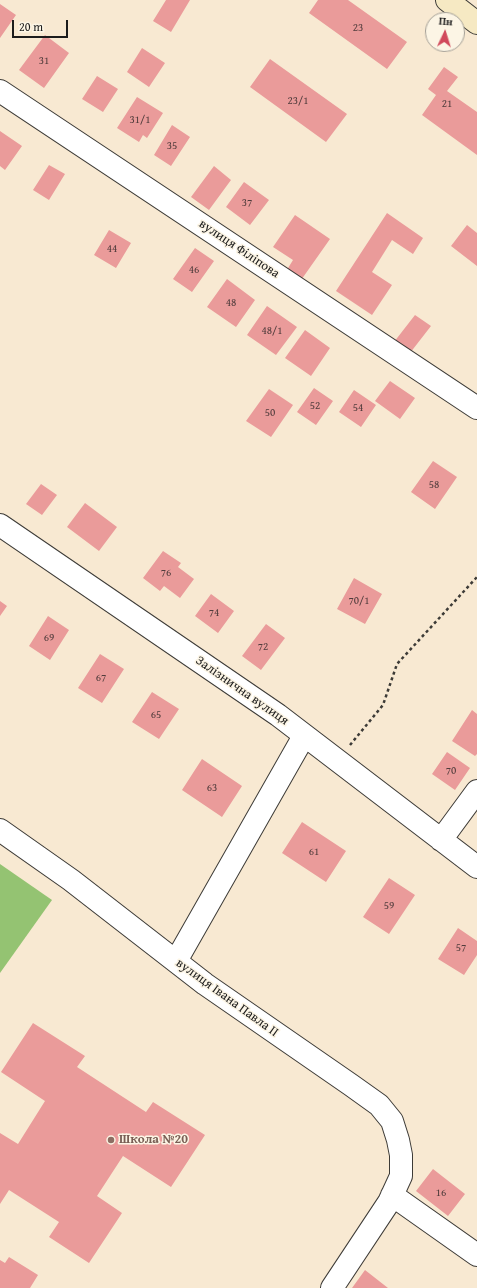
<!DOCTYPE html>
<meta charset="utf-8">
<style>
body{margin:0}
#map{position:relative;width:477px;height:1288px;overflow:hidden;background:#f8e9d2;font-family:"Gentium Book Plus",serif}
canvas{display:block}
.north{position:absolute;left:425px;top:12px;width:40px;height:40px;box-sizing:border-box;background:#fcf5e5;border:1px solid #a29e95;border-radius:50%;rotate:4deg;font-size:11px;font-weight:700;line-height:16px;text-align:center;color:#1c1c1c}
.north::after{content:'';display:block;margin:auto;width:14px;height:18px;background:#d1495b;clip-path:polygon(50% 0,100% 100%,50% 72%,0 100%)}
.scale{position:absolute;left:12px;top:20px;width:56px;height:18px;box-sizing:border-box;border:2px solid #1c1c1c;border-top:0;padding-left:5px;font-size:12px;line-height:14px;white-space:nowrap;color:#1c1c1c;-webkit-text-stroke:3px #fcf5e5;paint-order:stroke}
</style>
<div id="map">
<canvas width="477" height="1288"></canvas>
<div class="north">Пн</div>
<div class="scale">20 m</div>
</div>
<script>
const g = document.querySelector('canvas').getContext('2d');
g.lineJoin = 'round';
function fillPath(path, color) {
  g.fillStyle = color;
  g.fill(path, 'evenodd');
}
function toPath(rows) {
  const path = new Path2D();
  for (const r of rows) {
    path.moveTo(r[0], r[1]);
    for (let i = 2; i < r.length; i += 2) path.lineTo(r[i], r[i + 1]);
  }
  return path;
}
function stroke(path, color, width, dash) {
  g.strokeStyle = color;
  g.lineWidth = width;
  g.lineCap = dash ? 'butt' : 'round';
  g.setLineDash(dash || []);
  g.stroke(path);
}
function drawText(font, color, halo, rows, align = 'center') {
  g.font = font + ' "Gentium Book Plus",serif';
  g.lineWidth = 3;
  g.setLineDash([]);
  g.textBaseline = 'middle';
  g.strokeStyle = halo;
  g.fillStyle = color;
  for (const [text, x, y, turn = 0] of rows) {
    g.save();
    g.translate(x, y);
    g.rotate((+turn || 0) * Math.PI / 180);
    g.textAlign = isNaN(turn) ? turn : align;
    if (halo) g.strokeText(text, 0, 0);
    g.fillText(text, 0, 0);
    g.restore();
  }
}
const green = toPath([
 [0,864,52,900,0,973]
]);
const building = toPath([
 [166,0,190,0,171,32,153,21],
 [318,0,348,0,407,42,387,69,309,13],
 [0,4,16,15,0,38],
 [45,35,69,53,44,88,19,70],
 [142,48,165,63,149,87,127,72],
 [270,59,347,114,326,142,250,87],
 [444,67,458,77,447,91,477,112,477,155,422,115,436,95,428,89],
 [97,76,118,89,103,112,82,99],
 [137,97,163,113,147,138,143,135,139,142,117,128],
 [172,125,190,137,171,166,154,155],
 [0,131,22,146,5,170,0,166],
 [49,165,65,174,49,200,33,190],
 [214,166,231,180,209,210,191,197],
 [244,182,269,200,250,225,226,207],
 [387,213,423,238,413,254,392,240,372,272,392,285,372,315,336,291],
 [295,215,330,239,299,283,285,273,293,260,273,247],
 [467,225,477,233,477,266,451,246],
 [109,230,131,243,116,268,94,255],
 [195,248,214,261,192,292,173,279],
 [227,279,255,300,236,327,207,307],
 [267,306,297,327,276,355,247,335],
 [415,315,431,326,410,353,394,342],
 [305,330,330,348,311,376,285,358],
 [390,381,415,398,400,419,375,401],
 [314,388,333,401,316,425,297,412],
 [269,389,293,405,271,437,246,421],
 [354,390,376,405,361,427,339,412],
 [433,461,457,477,435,509,411,492],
 [41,484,57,495,42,515,26,504],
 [85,503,117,527,99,551,67,527],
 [163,551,181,563,178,567,194,579,180,598,164,586,160,591,143,578],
 [354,578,382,594,365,624,337,609],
 [211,594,234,611,218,633,195,616],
 [0,601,7,606,0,616],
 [48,616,69,630,50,660,29,646],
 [266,624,285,638,261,670,242,656],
 [100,654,124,669,102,703,78,688],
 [152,692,179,709,159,739,132,722],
 [472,710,477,714,477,754,475,756,452,741],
 [447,752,470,768,455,790,432,774],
 [202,759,242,786,222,817,182,790],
 [302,822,346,851,326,882,282,853],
 [389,878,415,895,389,934,363,917],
 [458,928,477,941,477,955,464,975,438,959],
 [33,1023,85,1056,77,1067,146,1112,153,1102,205,1135,171,1187,123,1156,97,1196,122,1213,89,1263,49,1237,59,1222,9,1190,0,1204,0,1133,18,1144,45,1101,1,1072],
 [433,1169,465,1194,448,1216,416,1191],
 [9,1257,38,1275,30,1288,0,1288,0,1260,5,1263],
 [365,1270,388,1288,352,1288]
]);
const path = toPath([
 [350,745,383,705,397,664,477,577]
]);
const minor = toPath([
 [0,91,477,408],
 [0,525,278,715,477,867],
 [0,830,71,880,205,984,351,1085,379,1105,392,1121,398,1140,401,1155,401,1176,389,1202,332,1288],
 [441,840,477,791],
 [176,961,304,736],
 [392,1195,477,1255]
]);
const secondary = toPath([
 [447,0,477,23]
]);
const markers = [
 [111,1140,4,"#8d6e63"]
];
const numberNames = [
 ["23",358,28],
 ["31",44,61],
 ["23/1",298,101],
 ["21",447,104],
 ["31/1",140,120],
 ["35",172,146],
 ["37",247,203],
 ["44",112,249],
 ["46",194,270],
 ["48",231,303],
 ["48/1",272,331],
 ["52",315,406],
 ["54",358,408],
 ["50",270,413],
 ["58",434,485],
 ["76",166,573],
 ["70/1",359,601],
 ["74",214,613],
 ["69",49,638],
 ["72",263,647],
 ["67",101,678],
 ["65",156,715],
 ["70",451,771],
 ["63",212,788],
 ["61",314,852],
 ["59",389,906],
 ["57",461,948],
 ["16",441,1193]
];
const streetNames = [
 ["вулиця Філіпова",239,249,34],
 ["Залізнична вулиця",242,691,35],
 ["вулиця Івана Павла II",227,998,36]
];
const educationNames = [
 ["Школа №20",119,1140]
];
fillPath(green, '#94c372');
fillPath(building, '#ea9b9a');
stroke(minor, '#3d3b37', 24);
stroke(secondary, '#3d3b37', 24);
stroke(path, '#3d3b37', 2.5, [3, 3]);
stroke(minor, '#fff', 22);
stroke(secondary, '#f6e9c3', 22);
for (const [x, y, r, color] of markers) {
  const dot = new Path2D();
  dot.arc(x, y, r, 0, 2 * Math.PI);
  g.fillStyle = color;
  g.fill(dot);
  stroke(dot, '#fcf5e5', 1.5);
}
drawText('11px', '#503c3c', null, numberNames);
drawText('13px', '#1c1c1c', '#fcf5e5', streetNames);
drawText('bold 13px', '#785e54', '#fcf5e5', educationNames, 'left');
</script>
